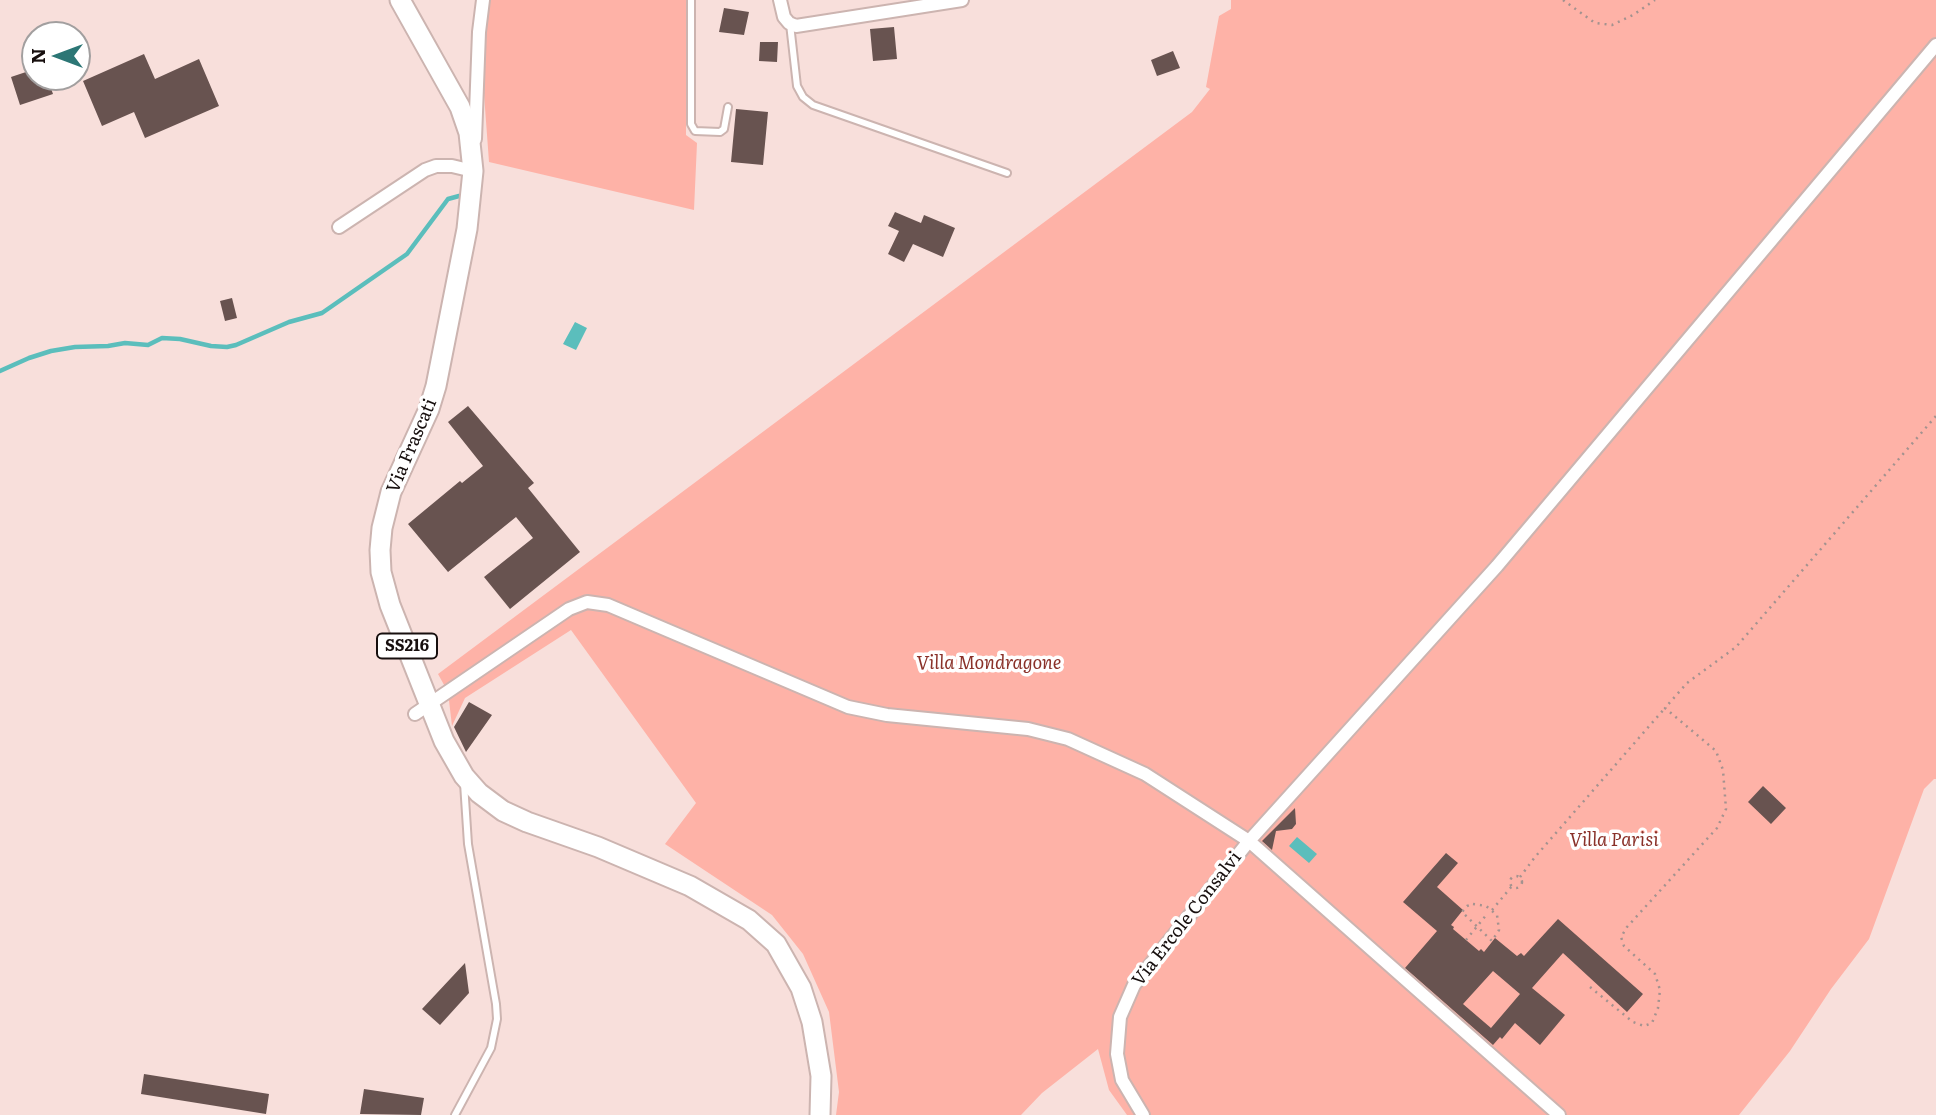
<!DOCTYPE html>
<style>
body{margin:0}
#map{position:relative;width:1936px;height:1115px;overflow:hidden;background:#f8dfdb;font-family:Literata,serif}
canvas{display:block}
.north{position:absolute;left:21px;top:21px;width:70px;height:70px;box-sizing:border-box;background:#fff;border:2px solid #a29f9f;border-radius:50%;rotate:270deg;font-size:19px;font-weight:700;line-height:28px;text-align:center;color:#170f0e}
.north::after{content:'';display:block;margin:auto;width:24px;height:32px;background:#2c7675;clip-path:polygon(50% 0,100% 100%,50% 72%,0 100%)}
</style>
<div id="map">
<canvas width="1936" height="1115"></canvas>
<div class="north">N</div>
</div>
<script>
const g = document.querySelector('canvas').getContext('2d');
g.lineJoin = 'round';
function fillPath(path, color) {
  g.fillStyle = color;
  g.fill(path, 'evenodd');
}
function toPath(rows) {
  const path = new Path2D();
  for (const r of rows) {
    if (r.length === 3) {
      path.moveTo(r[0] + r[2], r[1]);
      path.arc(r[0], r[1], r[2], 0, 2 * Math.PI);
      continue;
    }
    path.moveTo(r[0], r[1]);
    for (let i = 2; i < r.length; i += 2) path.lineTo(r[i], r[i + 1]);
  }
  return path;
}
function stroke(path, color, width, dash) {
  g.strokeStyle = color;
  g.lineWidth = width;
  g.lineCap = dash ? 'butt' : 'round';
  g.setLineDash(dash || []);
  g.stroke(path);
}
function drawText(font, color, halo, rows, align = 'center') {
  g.font = font + ' Literata,serif';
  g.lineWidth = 7;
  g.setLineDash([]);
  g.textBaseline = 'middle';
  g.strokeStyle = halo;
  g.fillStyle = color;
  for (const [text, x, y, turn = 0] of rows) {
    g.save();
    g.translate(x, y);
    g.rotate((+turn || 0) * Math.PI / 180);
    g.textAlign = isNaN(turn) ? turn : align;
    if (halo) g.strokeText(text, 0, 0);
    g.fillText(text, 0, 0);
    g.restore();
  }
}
const green = toPath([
 [488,0,686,0,686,135,697,143,694,210,489,162,484,94,485,33],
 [1231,0,1936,0,1936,779,1934,779,1924,789,1869,939,1831,989,1790,1051,1739,1115,1127,1115,1109,1090,1098,1049,1042,1093,1021,1115,836,1115,839,1092,829,1012,803,954,772,915,665,844,696,803,571,630,465,698,452,726,448,692,438,674,1192,112,1210,89,1206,87,1219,16,1231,9]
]);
const water = toPath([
 [575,322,587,328,576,350,563,344],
 [1297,837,1317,854,1309,863,1289,846]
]);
const stream = toPath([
 [0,371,29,358,51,351,75,347,108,346,125,343,148,345,162,338,180,339,211,346,227,347,236,345,289,322,322,313,407,254,448,199,459,196]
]);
const building = toPath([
 [724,8,749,12,744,35,719,32],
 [894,27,897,59,873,61,870,29],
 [760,42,778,42,777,62,759,61],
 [1173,51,1180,68,1157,76,1151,60],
 [144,54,155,79,199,59,219,106,145,138,134,112,102,126,83,81],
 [35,69,35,77,47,77,53,94,20,105,11,77],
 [736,109,768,112,763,165,731,162],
 [895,212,921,223,924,215,955,228,943,257,913,244,904,262,888,254,899,231,888,226],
 [232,298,237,318,225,321,220,301],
 [468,406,534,483,528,488,580,552,510,609,484,577,533,538,516,517,448,572,408,524,460,481,462,483,483,466,448,422],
 [469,702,492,715,466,752,454,727],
 [1763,786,1786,808,1771,824,1748,802],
 [1295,808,1296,824,1292,829,1276,831,1272,850,1262,841],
 [1446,853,1458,863,1437,887,1463,910,1451,925,1454,927,1453,929,1479,951,1481,949,1484,952,1495,938,1517,956,1521,953,1524,956,1558,919,1643,994,1627,1012,1563,953,1532,988,1565,1015,1540,1045,1515,1023,1502,1039,1500,1037,1493,1045,1405,968,1437,931,1403,902],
 [1493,971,1520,994,1491,1028,1463,1004],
 [465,963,469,993,440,1025,422,1009],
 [144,1074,269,1094,266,1114,141,1094],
 [364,1089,424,1098,421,1115,360,1114]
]);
const path = toPath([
 [1563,0,1595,23,1612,25,1633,15,1655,0],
 [1516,882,6],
 [1520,877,1535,857,1665,708],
 [1473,904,1486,906,1497,915,1499,930,1492,941,1462,912,1467,906,1473,904],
 [1492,910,1512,886],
 [1466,940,1487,914],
 [1590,987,1633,1022,1644,1026,1652,1023,1658,1008,1660,990,1655,974,1624,946,1621,937,1627,927,1717,828,1726,809,1723,770,1716,751,1665,708,1687,683,1736,647,1936,416]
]);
const lane = toPath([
 [691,0,691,124,695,131,720,132,724,129,728,107],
 [790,24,797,86,803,97,813,105,1007,173],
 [455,1115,491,1048,497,1019,496,1004,468,844,464,783]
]);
const street = toPath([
 [780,0,784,17,789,23,796,26,962,0],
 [475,139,479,32,483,0],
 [339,227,425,170,436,166,452,166,473,171,473,168],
 [415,714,569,609,587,602,608,605,848,707,887,715,1028,729,1068,739,1145,774,1249,841,1559,1115],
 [1143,1115,1122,1080,1117,1054,1120,1017,1134,985,1249,841,1497,566,1936,45]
]);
const primary = toPath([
 [400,0,460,107,469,133,473,171,467,229,436,386,429,409,391,492,382,528,380,550,381,572,390,605,444,741,464,776,479,793,503,811,527,822,598,847,690,886,749,920,776,944,801,988,812,1022,821,1076,820,1115]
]);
const shields = [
 [407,646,60]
];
const shieldNames = [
 ["SS216",407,646]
];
const streetNames = [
 ["Via Frascati",412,446,-67],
 ["Via Ercole Consalvi",1187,919,-52]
];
const parkNames = [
 ["Villa Mondragone",989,664],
 ["Villa Parisi",1614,841]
];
fillPath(green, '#feb2a7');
fillPath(water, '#5bbebc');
stroke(stream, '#5bbebc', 4.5);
fillPath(building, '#685350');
stroke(lane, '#ccb4b0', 10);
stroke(street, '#ccb4b0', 16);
stroke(primary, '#ccb4b0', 23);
stroke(path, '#a4928f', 2.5, [2, 5]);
stroke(lane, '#fff', 6);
stroke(street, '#fff', 12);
stroke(primary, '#fff', 19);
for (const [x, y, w] of shields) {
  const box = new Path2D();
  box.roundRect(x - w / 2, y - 12.5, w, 25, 5);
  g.fillStyle = '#fff';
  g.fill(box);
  stroke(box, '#170f0e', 2);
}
drawText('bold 16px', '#170f0e', null, shieldNames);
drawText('18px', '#170f0e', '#fff', streetNames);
drawText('italic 18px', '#8a3129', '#fff', parkNames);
</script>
